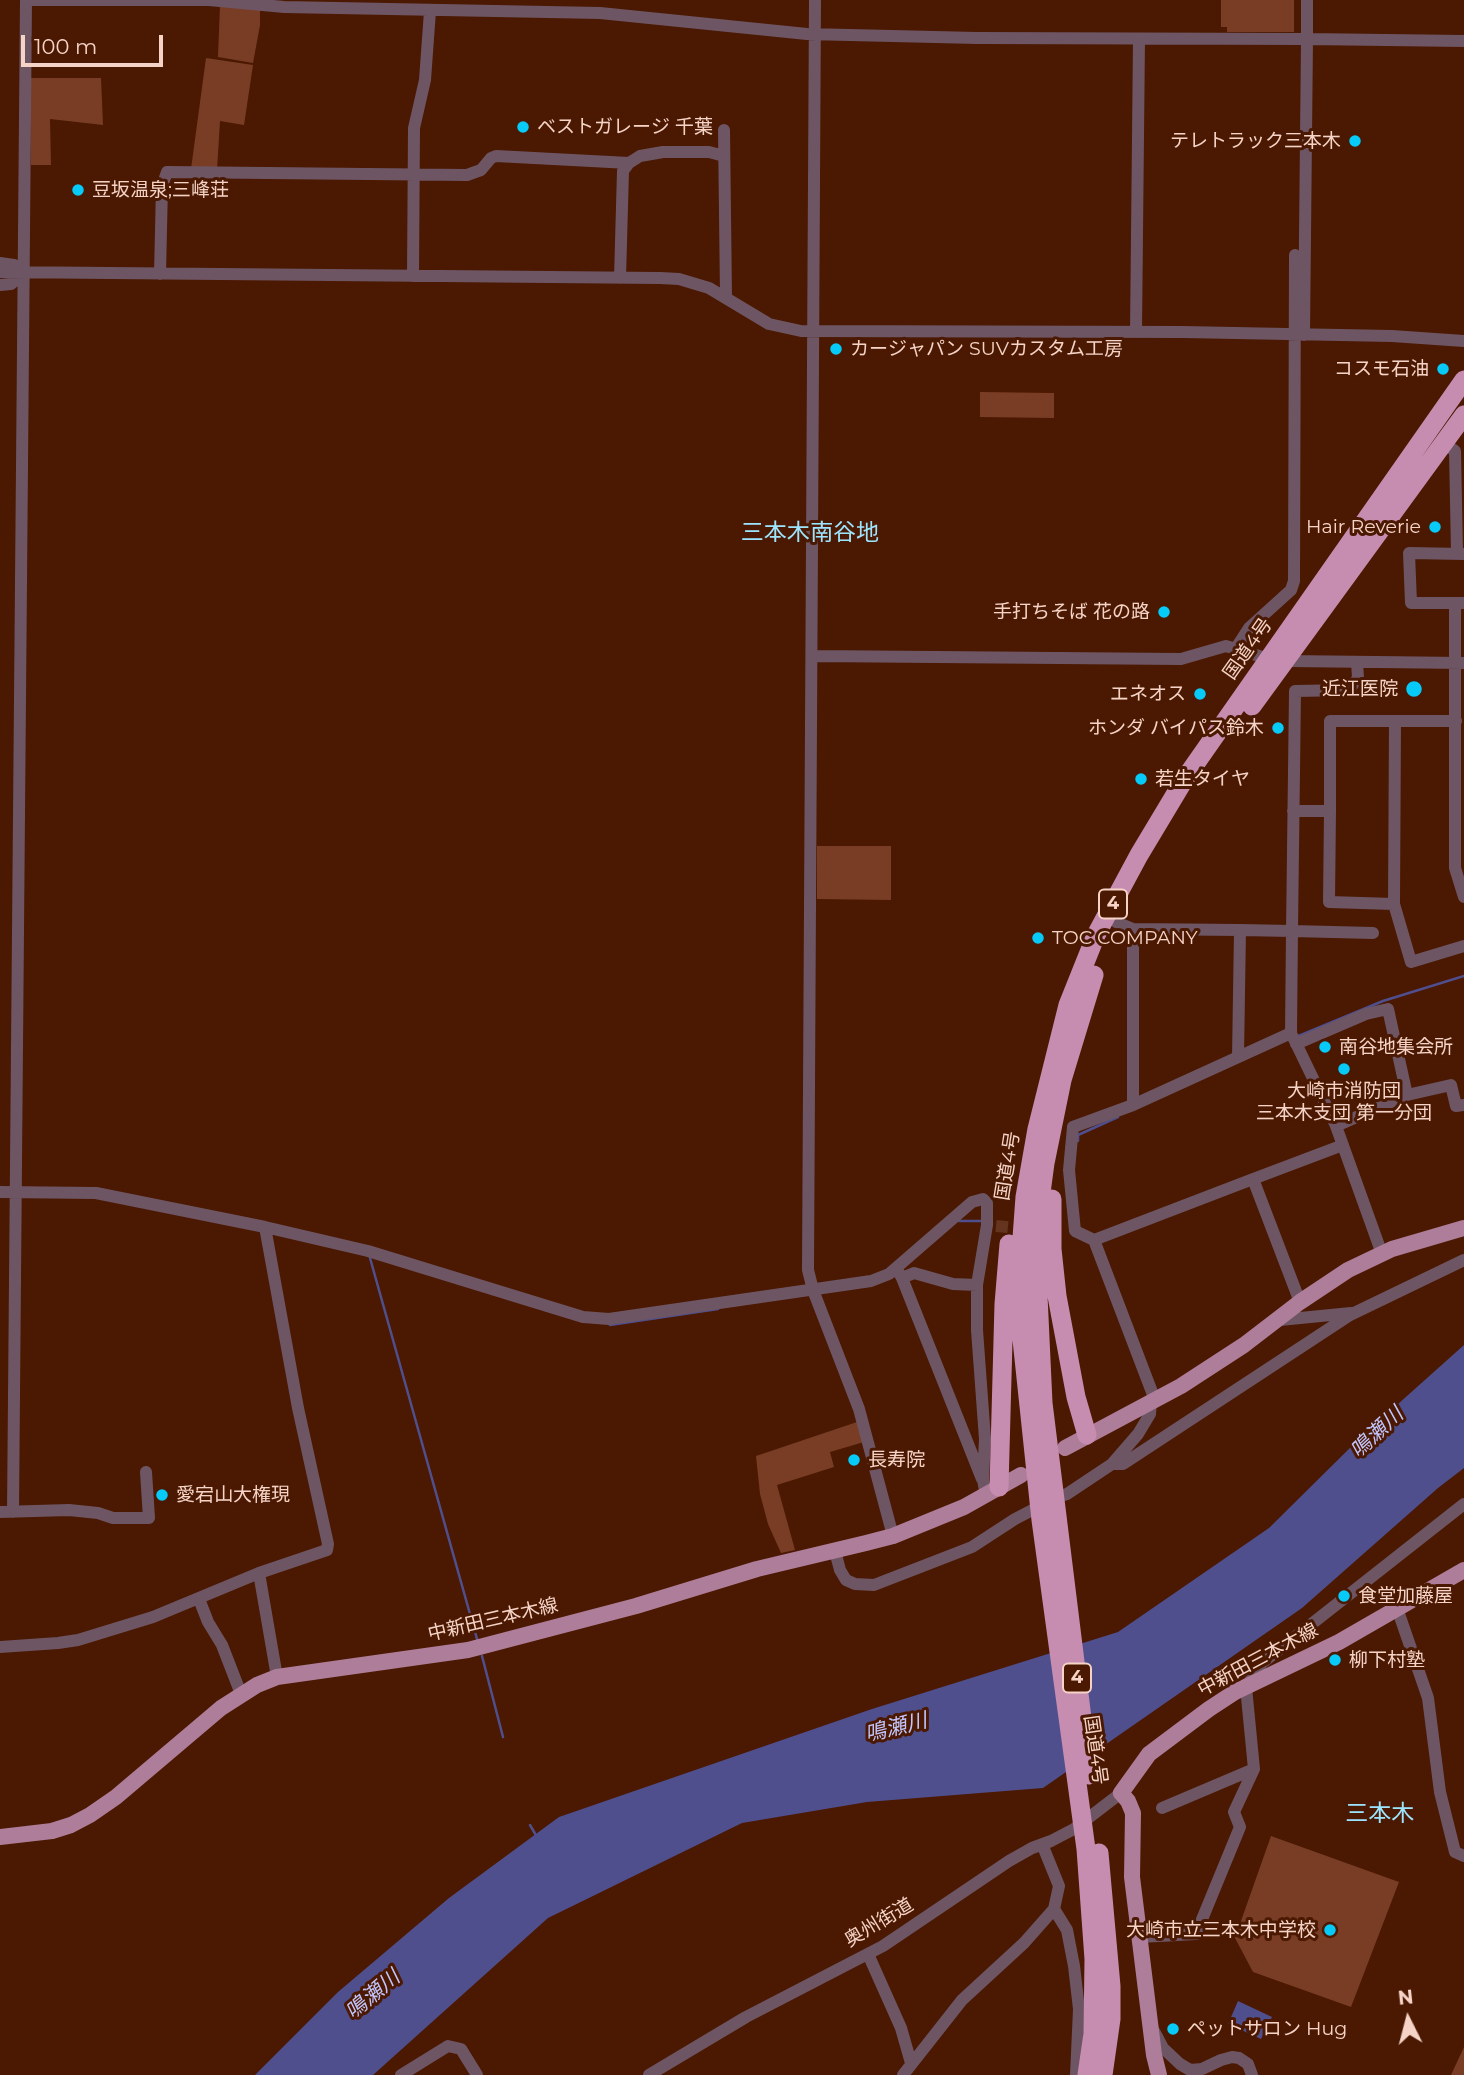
<!DOCTYPE html>
<meta charset="utf-8">
<style>
body{margin:0}
#map{position:relative;width:1464px;height:2075px;overflow:hidden;background:#4b1801;font-family:Montserrat,sans-serif}
canvas{display:block}
.north{position:absolute;left:1373px;top:1984px;width:70px;height:70px;-webkit-text-stroke:5px #4b1801;paint-order:stroke;rotate:354deg;font-size:19px;font-weight:700;line-height:28px;text-align:center;color:#f5d4c7}
.north::after{content:'';display:block;margin:auto;width:24px;height:32px;background:#f5d4c7;clip-path:polygon(50% 0,100% 100%,50% 72%,0 100%)}
.scale{position:absolute;left:21px;top:35px;width:142px;height:32px;box-sizing:border-box;border:4px solid #f5d4c7;border-top:0;padding-left:9px;font-size:21px;line-height:24px;white-space:nowrap;color:#f5d4c7;-webkit-text-stroke:5px #4b1801;paint-order:stroke}
</style>
<div id="map">
<canvas width="1464" height="2075"></canvas>
<div class="north">N</div>
<div class="scale">100 m</div>
</div>
<script>
const g = document.querySelector('canvas').getContext('2d');
g.lineJoin = 'round';
function fillPath(path, color) {
  g.fillStyle = color;
  g.fill(path, 'evenodd');
}
function toPath(rows) {
  const path = new Path2D();
  for (const r of rows) {
    path.moveTo(r[0], r[1]);
    for (let i = 2; i < r.length; i += 2) path.lineTo(r[i], r[i + 1]);
  }
  return path;
}
function stroke(path, color, width, dash) {
  g.strokeStyle = color;
  g.lineWidth = width;
  g.lineCap = dash ? 'butt' : 'round';
  g.setLineDash(dash || []);
  g.stroke(path);
}
function drawText(font, color, halo, rows, align = 'center') {
  g.font = font + ' Montserrat,"Noto Sans JP",sans-serif';
  g.lineWidth = 6;
  g.setLineDash([]);
  g.textBaseline = 'middle';
  g.strokeStyle = halo;
  g.fillStyle = color;
  for (const [text, x, y, turn = 0] of rows) {
    g.save();
    g.translate(x, y);
    g.rotate((+turn || 0) * Math.PI / 180);
    g.textAlign = isNaN(turn) ? turn : align;
    if (halo) g.strokeText(text, 0, 0);
    g.fillText(text, 0, 0);
    g.restore();
  }
}
const green = toPath([
 [1221,0,1294,0,1294,32,1227,32,1227,27,1221,27],
 [220,5,260,6,260,25,253,63,218,57],
 [206,58,253,65,244,125,220,121,217,170,191,169],
 [31,78,101,78,103,125,50,119,51,165,31,165],
 [980,392,1054,393,1054,418,980,417],
 [817,846,891,846,891,900,817,899],
 [857,1422,864,1442,830,1452,834,1467,777,1485,795,1550,781,1553,768,1524,760,1494,756,1456],
 [1271,1836,1399,1882,1351,2007,1253,1972,1235,1938],
 [1464,2047,1464,2075,1451,2075]
]);
const water = toPath([
 [1464,1345,1464,1468,1438,1488,1302,1608,1043,1788,867,1802,742,1823,548,1918,373,2075,255,2075,338,1992,449,1898,559,1817,872,1709,1118,1632,1269,1528,1360,1438],
 [1238,2001,1272,2017,1261,2039,1228,2024]
]);
const stream = toPath([
 [1296,1037,1383,1001,1464,976],
 [1078,1141,1078,1135,1118,1117],
 [959,1221,982,1221],
 [370,1258,477,1639],
 [610,1325,718,1309],
 [482,1656,503,1737],
 [530,1825,537,1837]
]);
const minorTunnel = toPath([
 [996,1226,1028,1229]
]);
const minor = toPath([
 [815,0,808,1270,813,1290,859,1409,893,1536],
 [1307,0,1307,39,1464,41],
 [724,130,726,297],
 [0,263,14,265,24,272,11,284,0,285],
 [0,272,660,278,679,279,709,288,769,324,801,331,1183,332,1392,336,1464,341],
 [160,274,162,186,167,172,467,175,481,170,491,158,496,156,629,163],
 [413,276,414,128,425,80,430,11],
 [620,278,623,171,629,163,640,156,663,152,709,152,724,156],
 [1136,332,1139,39],
 [1445,444,1455,451,1457,553],
 [1464,554,1409,553,1411,603,1464,603],
 [1455,603,1455,868,1464,897],
 [1236,648,1249,628,1291,590,1294,581,1295,255],
 [812,656,1181,659,1226,646,1269,659,1287,661,1464,663],
 [1357,662,1358,678,1349,690,1295,691,1292,931,1373,933],
 [1293,811,1330,811,1329,902,1394,904,1411,962,1464,946],
 [1330,811,1330,721,1456,721],
 [1394,904,1395,721],
 [1116,922,1133,929,1240,930],
 [1133,929,1133,1105],
 [1293,1037,1336,1126,1382,1254],
 [1296,1044,1366,1014,1388,1009,1407,1095,1451,1085,1456,1106,1464,1105],
 [1238,1057,1240,930,1292,931,1291,1033,1133,1105,1073,1127,1069,1170,1075,1231,1094,1240,1253,1179,1300,1302],
 [1336,1126,1407,1095],
 [1253,1179,1343,1145],
 [0,1192,96,1193,265,1227,368,1251,583,1317,609,1319,871,1281,889,1274,972,1202,983,1199,987,1203,987,1225,977,1285,977,1330,985,1439,983,1480,986,1495],
 [1094,1240,1155,1400],
 [896,1268,902,1278,982,1479],
 [902,1278,914,1273,953,1284,977,1285],
 [1280,1320,1351,1313],
 [1112,1464,1123,1464,1350,1315,1464,1260],
 [1055,1498,1067,1494,1112,1464,1138,1434,1150,1414,1151,1402],
 [0,1512,69,1510,98,1513,113,1518,149,1518,146,1472],
 [13,1512,26,0,209,0,284,7,600,13,807,34,977,38,1307,39,1304,335],
 [835,1551,840,1570,846,1580,855,1584,874,1585,972,1547,1015,1519,1040,1506],
 [259,1573,277,1677],
 [199,1599,208,1622,222,1645,241,1694],
 [1397,1608,1428,1698,1440,1792,1455,1852,1464,1856],
 [0,1647,58,1643,78,1640,153,1617,259,1573,327,1550,328,1544,298,1408,265,1227],
 [1162,1808,1254,1769],
 [1054,1909,1067,1930,1074,1966,1079,2009,1076,2075],
 [1140,1937,1196,1934,1240,1827,1234,1812,1254,1769,1246,1687,1262,1663,1464,1504],
 [868,1954,901,2028,911,2063],
 [1154,2031,1163,2048,1180,2064,1190,2070,1202,2069,1221,2060,1232,2057,1239,2058,1248,2064,1252,2075],
 [401,2075,448,2046,461,2049,477,2075],
 [649,2075,746,2017,883,1946,1009,1861,1032,1848,1051,1841,1074,1829,1121,1793],
 [903,2075,962,2000,1024,1943,1054,1909,1059,1886,1042,1844]
]);
const major = toPath([
 [1065,1448,1181,1386,1244,1345,1300,1302,1348,1270,1392,1249,1464,1228],
 [0,1837,52,1831,71,1825,90,1815,116,1797,221,1708,257,1685,277,1677,468,1650,636,1606,757,1569,866,1543,893,1536,964,1507,1021,1475],
 [1159,2075,1154,2055,1132,1877,1133,1813,1128,1801,1121,1793,1149,1754,1209,1709,1235,1692,1339,1642,1464,1570]
]);
const highway = toPath([
 [1252,706,1464,415],
 [1052,1199,1052,1249,1057,1296,1076,1397,1087,1435],
 [999,1487,1004,1304,1009,1244],
 [1089,1775,1043,1403,1037,1274,1040,1200,1045,1163,1062,1080,1094,975],
 [1099,1853,1111,1986,1111,2019,1103,2075],
 [1087,2075,1093,2034,1094,1959,1086,1849,1041,1520,1021,1330,1020,1265,1025,1197,1037,1129,1068,1005,1096,935,1139,855,1184,780,1464,380]
]);
const markers = [
 [523,127,7,"#06cbf9"],
 [1355,141,7,"#06cbf9"],
 [78,190,7,"#06cbf9"],
 [836,349,7,"#06cbf9"],
 [1443,369,7,"#06cbf9"],
 [1435,527,7,"#06cbf9"],
 [1164,612,7,"#06cbf9"],
 [1414,689,9,"#06cbf9"],
 [1200,694,7,"#06cbf9"],
 [1278,728,7,"#06cbf9"],
 [1141,779,7,"#06cbf9"],
 [1038,938,7,"#06cbf9"],
 [1325,1047,7,"#06cbf9"],
 [1344,1069,7,"#06cbf9"],
 [854,1460,7,"#06cbf9"],
 [162,1495,7,"#06cbf9"],
 [1344,1596,7,"#06cbf9"],
 [1335,1660,7,"#06cbf9"],
 [1330,1930,7,"#06cbf9"],
 [1173,2029,7,"#06cbf9"]
];
const shields = [
 [1113,904,28],
 [1077,1678,28]
];
const shieldNames = [
 ["4",1113,904],
 ["4",1077,1678]
];
const poiNames = [
 ["ベストガレージ 千葉",537,127],
 ["テレトラック三本木",1341,141,"right"],
 ["豆坂温泉;三峰荘",92,190],
 ["カージャパン SUVカスタム工房",850,349],
 ["コスモ石油",1429,369,"right"],
 ["Hair Reverie",1421,527,"right"],
 ["手打ちそば 花の路",1150,612,"right"],
 ["近江医院",1398,689,"right"],
 ["エネオス",1186,694,"right"],
 ["ホンダ バイパス鈴木",1264,728,"right"],
 ["若生タイヤ",1155,779],
 ["TOC COMPANY",1052,938],
 ["南谷地集会所",1339,1047],
 ["大崎市消防団",1344,1091,"center"],
 ["三本木支団 第一分団",1344,1113,"center"],
 ["長寿院",868,1460],
 ["愛宕山大権現",176,1495],
 ["食堂加藤屋",1358,1596],
 ["柳下村塾",1349,1660],
 ["大崎市立三本木中学校",1316,1930,"right"],
 ["ペットサロン Hug",1187,2029]
];
const streetNames = [
 ["国道4号",1248,649,-55],
 ["国道4号",1008,1166,-81],
 ["中新田三本木線",493,1620,-13],
 ["中新田三本木線",1258,1660,-28],
 ["国道4号",1095,1750,82],
 ["奥州街道",879,1923,-31]
];
const waterNames = [
 ["鳴瀬川",1377,1433,-43],
 ["鳴瀬川",896,1728,-14],
 ["鳴瀬川",373,1995,-40]
];
const quarterNames = [
 ["三本木南谷地",810,533],
 ["三本木",1380,1814]
];
fillPath(green, '#793d25');
fillPath(water, '#504f8e');
stroke(stream, '#504f8e', 2.5);
stroke(minorTunnel, '#64341f', 12, [12, 6]);
stroke(minor, '#6d5563', 12);
stroke(major, '#ae7d9a', 16);
stroke(highway, '#c78db0', 19);
for (const [x, y, r, color] of markers) {
  const dot = new Path2D();
  dot.arc(x, y, r, 0, 2 * Math.PI);
  g.fillStyle = color;
  g.fill(dot);
  stroke(dot, '#4b1801', 2.5);
}
for (const [x, y, w] of shields) {
  const box = new Path2D();
  box.roundRect(x - w / 2, y - 14.5, w, 29, 5);
  g.fillStyle = '#4b1801';
  g.fill(box);
  stroke(box, '#f5d4c7', 2);
}
drawText('bold 18px', '#f5d4c7', null, shieldNames);
drawText('19px', '#f5d4c7', '#4b1801', poiNames, 'left');
drawText('19px', '#f5d4c7', '#4b1801', streetNames);
drawText('italic 21px', '#c2c5fd', '#4b1801', waterNames);
drawText('23px', '#9de5ff', '#4b1801', quarterNames);
</script>
